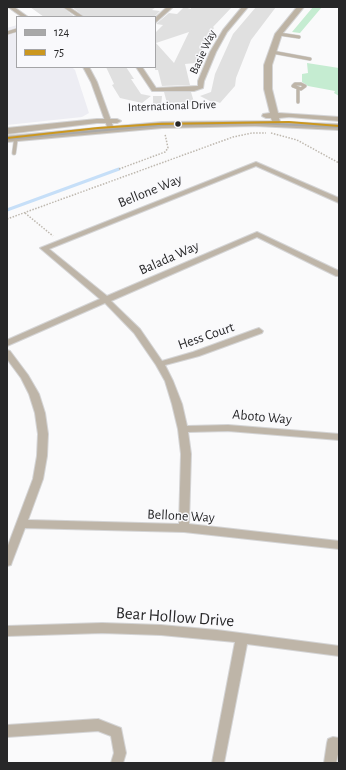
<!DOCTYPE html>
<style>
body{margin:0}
#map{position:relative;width:346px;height:770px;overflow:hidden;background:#fafafb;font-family:"Alegreya Sans",sans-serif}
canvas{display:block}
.frame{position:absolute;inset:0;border:8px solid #272728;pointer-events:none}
.legend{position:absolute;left:16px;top:16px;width:140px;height:52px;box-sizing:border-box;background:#f9f9fc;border:1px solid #a5a5a7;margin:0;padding:5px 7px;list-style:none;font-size:12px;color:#272728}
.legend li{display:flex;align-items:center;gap:8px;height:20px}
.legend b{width:20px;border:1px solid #a5a5a7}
</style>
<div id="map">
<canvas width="346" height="770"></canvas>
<div class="frame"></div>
<ul class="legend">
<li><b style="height:5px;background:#a8a8a8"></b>124</li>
<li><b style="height:5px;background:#cb971e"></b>75</li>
</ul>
</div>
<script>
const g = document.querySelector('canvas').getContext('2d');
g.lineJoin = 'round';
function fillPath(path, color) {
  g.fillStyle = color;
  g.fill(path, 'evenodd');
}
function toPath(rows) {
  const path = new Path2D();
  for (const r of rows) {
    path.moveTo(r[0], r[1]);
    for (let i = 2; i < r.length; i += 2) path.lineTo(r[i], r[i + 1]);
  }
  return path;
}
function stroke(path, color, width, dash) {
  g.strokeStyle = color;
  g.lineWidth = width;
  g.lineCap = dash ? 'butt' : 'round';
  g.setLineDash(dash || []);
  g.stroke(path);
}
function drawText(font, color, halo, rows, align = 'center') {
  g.font = font + ' "Alegreya Sans",sans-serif';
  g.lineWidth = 3;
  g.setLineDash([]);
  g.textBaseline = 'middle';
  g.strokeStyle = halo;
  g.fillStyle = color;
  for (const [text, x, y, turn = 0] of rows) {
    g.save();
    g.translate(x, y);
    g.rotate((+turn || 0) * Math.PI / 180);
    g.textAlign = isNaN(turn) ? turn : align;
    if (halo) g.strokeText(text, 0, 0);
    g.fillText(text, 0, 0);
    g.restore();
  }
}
const built = toPath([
 [17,25,17,67,72,67,75,70,89,113,82,117,7,125,7,28]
]);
const green = toPath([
 [313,7,322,7,300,33,292,32],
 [307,63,339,68,339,96,334,93,335,91,308,86,302,82,302,74,308,73]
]);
const stream = toPath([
 [7,210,119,169]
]);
const building = toPath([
 [30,7,62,7,75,17,44,17],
 [72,7,156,7,152,10,160,11,154,17,85,17],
 [184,7,191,9,191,7,232,7,213,27,214,28,207,39,196,63,185,64,190,85,162,86,158,70,155,70,155,33,163,25,156,24,169,13,177,14],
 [189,32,174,63,156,43],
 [256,7,276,7,251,40,236,78,235,86,220,103,215,101,212,102,200,96,211,92,215,74,233,34],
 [106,67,126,67,134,79,131,79,141,94,151,96,142,103,120,98,112,85,114,84],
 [164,92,191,92,194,102,167,103],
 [153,96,162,96,161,106,153,106]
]);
const path = toPath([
 [271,133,297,140,339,163],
 [119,169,165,152,168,148,165,134],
 [25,213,53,236],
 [7,219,233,137,252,133,266,133]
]);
const laneFar1 = toPath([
 [7,33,17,30],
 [279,34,299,37],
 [272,52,310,59],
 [295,84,301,84,305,86,301,89,293,86,295,84],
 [298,89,298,102]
]);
const lane = toPath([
 [14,153,16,138]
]);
const street = toPath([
 [8,7,14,7,28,17,22,17,8,7],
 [63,7,69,7,84,17,78,17,63,7],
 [167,7,173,7,155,23,155,18,167,7],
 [242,7,248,7,227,32,216,52,204,81,203,88,194,91,152,91,136,67,142,67,156,88,198,86,198,81,210,52,223,30,242,7],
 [83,67,89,67,97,82,114,129,113,130,108,129,91,82,83,67],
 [256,162,339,198,339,203,256,166,49,249,107,296,257,232,339,271,339,276,336,276,257,237,111,301,140,329,162,361,193,352,256,329,259,328,263,331,262,333,199,356,165,365,173,381,182,404,187,426,228,425,339,434,339,440,228,431,188,432,191,454,189,524,339,541,339,549,184,532,25,528,12,562,11,565,7,566,7,548,33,479,37,456,38,434,35,413,29,394,21,378,7,359,7,350,10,351,28,375,39,394,45,413,48,434,47,456,43,479,28,520,179,524,181,454,178,429,172,404,165,381,156,365,134,333,105,303,7,346,7,340,100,299,40,248,256,162],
 [102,623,161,625,217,630,339,646,339,656,247,644,224,763,212,763,235,642,161,635,102,633,7,636,7,626,102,623],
 [98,719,121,728,126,753,123,763,111,763,114,753,111,736,98,731,7,737,7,725,98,719],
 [333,737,339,738,339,750,336,763,324,763,327,743,328,739,333,737]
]);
const secondary = toPath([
 [297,7,304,7,282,34,272,65,272,89,278,113,339,117,339,121,289,117,279,118,280,122,339,124,339,130,255,126,162,128,7,142,7,136,162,122,272,121,271,118,266,118,262,116,263,114,270,113,264,89,264,65,275,34,297,7],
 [97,119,117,119,121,121,117,123,97,123,7,134,7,128,97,119]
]);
const bus1 = toPath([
 [255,122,339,126,339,128,255,124,162,126,7,140,7,138,162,124,255,122]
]);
const bus2 = toPath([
 [289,121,338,125,339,125,339,127,289,123,158,125,98,129,7,139,7,137,8,137,98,127,158,123,289,121]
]);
const markers = [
 [178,124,3.5,"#272728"]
];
const farStreetnames = [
 ["Basie Way",203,52,-65],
 ["International Drive",172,106,-2]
];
const streetNames = [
 ["Bellone Way",150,191,-22],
 ["Balada Way",169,258,-24],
 ["Hess Court",206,336,-19],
 ["Aboto Way",262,417,5],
 ["Bellone Way",181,516,3]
];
const nearStreetnames = [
 ["Bear Hollow Drive",175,617,4]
];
fillPath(built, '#ededf3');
fillPath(green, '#c5ecd1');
stroke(stream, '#c6dff8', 3);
fillPath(building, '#e0e0e0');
stroke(laneFar1, '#d4d4d5', 4);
stroke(lane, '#d4d4d5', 5);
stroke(street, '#d4d4d5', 2);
stroke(secondary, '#d4d4d5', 2);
stroke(path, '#beb8af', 1.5, [1.5, 1.5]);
stroke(laneFar1, '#beb5a8', 3);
stroke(lane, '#beb5a8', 3.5);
fillPath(street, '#beb5a8');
fillPath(secondary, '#bdb3a4');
fillPath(bus1, '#a8a8a8');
fillPath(bus2, '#cb971e');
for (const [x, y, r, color] of markers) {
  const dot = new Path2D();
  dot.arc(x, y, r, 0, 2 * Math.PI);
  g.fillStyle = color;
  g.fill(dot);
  stroke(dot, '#f9f9fc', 1.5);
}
drawText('12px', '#272728', '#f9f9fc', farStreetnames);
drawText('14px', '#272728', '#f9f9fc', streetNames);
drawText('17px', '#272728', '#f9f9fc', nearStreetnames);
</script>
